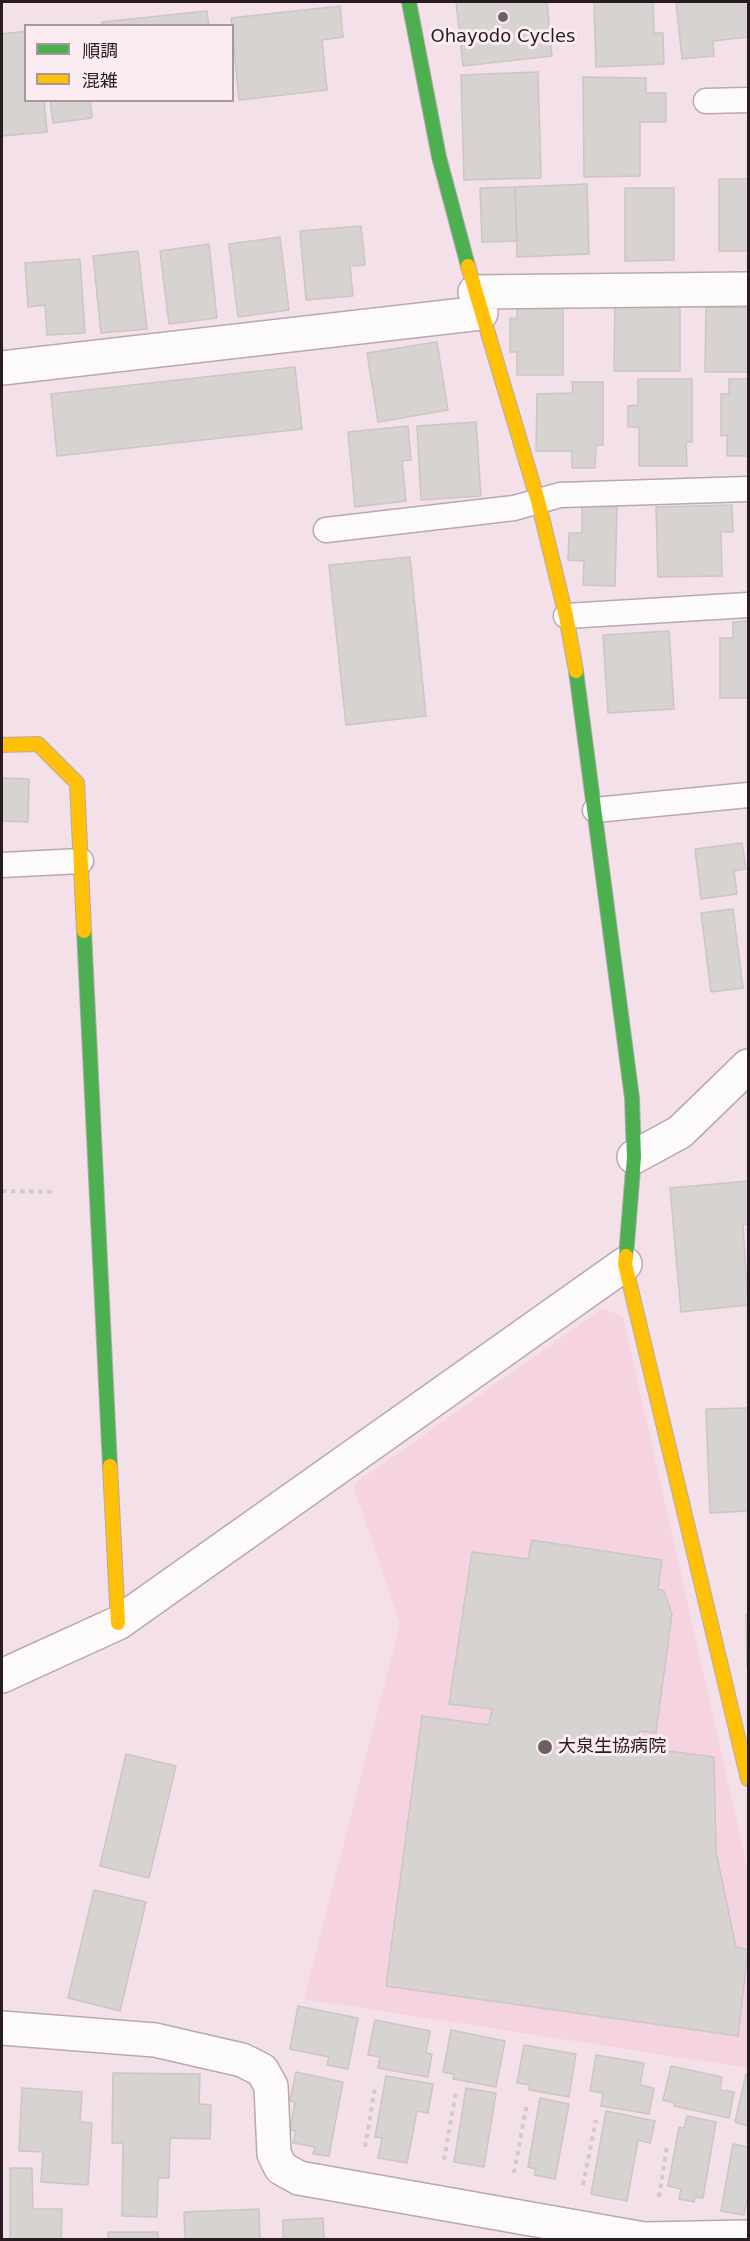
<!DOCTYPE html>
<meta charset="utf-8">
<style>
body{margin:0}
#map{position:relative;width:750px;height:2241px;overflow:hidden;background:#f4e0e8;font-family:"DejaVu Sans","Noto Sans JP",sans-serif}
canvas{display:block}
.frame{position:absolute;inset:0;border:3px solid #281b21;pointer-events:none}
.legend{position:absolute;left:24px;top:24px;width:210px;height:78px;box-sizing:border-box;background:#fbecf2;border:2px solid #a7989e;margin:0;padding:8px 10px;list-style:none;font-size:18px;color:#281b21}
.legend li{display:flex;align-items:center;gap:12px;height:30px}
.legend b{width:30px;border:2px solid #a7989e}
</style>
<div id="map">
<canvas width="750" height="2241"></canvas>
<div class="frame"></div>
<ul class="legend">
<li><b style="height:8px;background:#4caf50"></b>順調</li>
<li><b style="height:8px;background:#ffc107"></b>混雑</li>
</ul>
</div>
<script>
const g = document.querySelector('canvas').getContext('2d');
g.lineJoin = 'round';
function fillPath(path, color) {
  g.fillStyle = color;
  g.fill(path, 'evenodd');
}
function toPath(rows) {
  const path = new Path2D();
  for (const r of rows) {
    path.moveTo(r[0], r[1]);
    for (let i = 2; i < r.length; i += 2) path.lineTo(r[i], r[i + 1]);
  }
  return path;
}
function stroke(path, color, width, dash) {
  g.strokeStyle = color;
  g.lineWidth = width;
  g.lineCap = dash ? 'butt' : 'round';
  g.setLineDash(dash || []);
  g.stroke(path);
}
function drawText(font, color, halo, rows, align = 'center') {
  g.font = font + ' "DejaVu Sans","Noto Sans JP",sans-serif';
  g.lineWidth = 6;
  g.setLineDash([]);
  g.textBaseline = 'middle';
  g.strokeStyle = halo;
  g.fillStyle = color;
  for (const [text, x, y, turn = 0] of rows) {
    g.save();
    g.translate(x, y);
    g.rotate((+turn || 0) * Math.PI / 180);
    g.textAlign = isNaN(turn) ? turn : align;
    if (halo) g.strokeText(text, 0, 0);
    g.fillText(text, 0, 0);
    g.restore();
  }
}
const built = toPath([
 [603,1308,623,1317,748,1871,748,2068,304,1999,400,1624,353,1485]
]);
const building = toPath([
 [456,2,547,2,552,56,463,66,456,2],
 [594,2,653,2,654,33,663,33,664,64,596,67,594,2],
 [676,2,748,2,748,37,713,41,714,56,682,59,676,2],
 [340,6,343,37,322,40,327,90,239,100,231,18,340,6],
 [207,11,209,26,102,26,102,22,207,11],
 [26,31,26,100,44,100,47,132,2,136,2,34,26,31],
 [538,72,541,178,464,180,461,75,538,72],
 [583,77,646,78,646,93,666,93,666,122,640,122,640,176,584,177,583,77],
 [50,100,90,100,92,118,53,123,50,100],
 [719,179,748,179,748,251,719,251,719,179],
 [587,184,589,254,517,257,515,187,587,184],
 [515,187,517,241,482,242,480,188,515,187],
 [625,188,674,188,674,260,625,261,625,188],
 [361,226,365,265,350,266,353,296,306,300,300,231,361,226],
 [280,237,289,310,238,317,229,244,280,237],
 [209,244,217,318,169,324,160,251,209,244],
 [138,251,147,329,101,333,93,256,138,251],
 [80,259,85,333,47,335,45,305,28,307,25,263,80,259],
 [615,299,680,299,680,371,614,371,615,299],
 [517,302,563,303,563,375,517,375,517,352,510,352,510,318,517,319,517,302],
 [706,307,748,308,748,372,705,372,706,307],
 [437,342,448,410,378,422,367,353,437,342],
 [295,367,302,429,57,456,51,394,295,367],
 [638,379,692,379,692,442,686,442,687,466,639,466,639,427,628,427,628,406,638,405,638,379],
 [729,379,748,379,748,456,727,456,727,435,721,436,721,394,729,394,729,379],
 [572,382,603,382,603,445,596,445,595,468,572,468,572,451,536,451,537,394,573,393,572,382],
 [476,422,481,496,421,500,417,426,476,422],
 [408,426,411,460,402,461,406,501,355,507,348,432,408,426],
 [732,505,733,532,721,532,722,576,658,577,656,507,732,505],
 [582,506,617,507,615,586,583,585,584,561,568,560,569,533,582,533,582,506],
 [410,557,426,716,346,725,329,565,410,557],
 [748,621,748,698,720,698,720,638,733,638,733,622,748,621],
 [669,631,674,709,608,713,603,635,669,631],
 [2,778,29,779,28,822,2,821,2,778],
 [742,843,746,869,734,871,737,894,701,899,695,849,742,843],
 [733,909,743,988,711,992,701,913,733,909],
 [748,1181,748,1224,743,1224,748,1305,681,1312,670,1188,748,1181],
 [748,1408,748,1511,710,1513,706,1409,748,1408],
 [532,1540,662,1560,658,1589,664,1591,672,1614,656,1733,639,1731,637,1747,714,1757,716,1852,736,1947,748,1950,738,2036,386,1986,422,1716,489,1725,492,1709,449,1704,472,1552,528,1559,532,1540],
 [746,1614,748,1614,748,1668,747,1668,746,1614],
 [126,1754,176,1766,149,1878,100,1866,126,1754],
 [94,1890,146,1902,120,2011,68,1998,94,1890],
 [298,2006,358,2018,348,2069,327,2065,329,2057,290,2049,298,2006],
 [375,2020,430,2031,426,2053,432,2054,428,2077,378,2068,380,2057,368,2055,375,2020],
 [451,2030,505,2041,496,2087,453,2079,454,2074,443,2072,451,2030],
 [524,2045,576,2054,569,2097,529,2090,530,2085,517,2083,524,2045],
 [596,2055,644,2063,640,2085,654,2088,649,2114,601,2106,603,2093,590,2091,596,2055],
 [671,2066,722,2077,720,2090,734,2092,729,2118,674,2106,675,2103,663,2100,671,2066],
 [296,2072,343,2082,329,2156,313,2154,315,2147,293,2143,296,2131,290,2130,295,2102,290,2101,296,2072],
 [113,2073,200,2074,199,2104,211,2105,210,2139,170,2138,169,2178,158,2178,157,2217,122,2216,123,2143,112,2143,113,2073],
 [746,2074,748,2075,748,2126,735,2122,746,2074],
 [386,2076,433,2084,428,2113,417,2111,407,2163,378,2158,382,2138,375,2137,386,2076],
 [22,2088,82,2092,80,2122,92,2123,88,2185,41,2182,43,2152,19,2151,22,2088],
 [466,2088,496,2093,484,2167,454,2162,466,2088],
 [540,2098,569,2104,555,2179,534,2175,536,2169,528,2167,540,2098],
 [606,2111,655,2121,650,2143,638,2140,627,2201,591,2194,606,2111],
 [687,2116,716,2122,703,2198,695,2197,694,2202,679,2199,681,2189,668,2186,679,2127,684,2128,687,2116],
 [733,2144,748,2147,748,2199,747,2199,744,2215,721,2211,733,2144],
 [10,2168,32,2168,33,2209,62,2209,61,2240,10,2240,10,2168],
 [259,2209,260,2240,185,2240,184,2212,259,2209],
 [323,2218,324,2240,283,2240,283,2220,323,2218],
 [108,2232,158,2232,158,2240,108,2240,108,2232]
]);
const path = toPath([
 [2,1191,55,1192],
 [365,2147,375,2088],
 [444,2160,456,2092],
 [514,2173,527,2103],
 [583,2185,596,2120],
 [659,2197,667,2146]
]);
const lane = toPath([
 [706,101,748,100],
 [326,530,514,508,560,495,748,489],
 [566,616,748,605],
 [595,810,748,795],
 [2,865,81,861]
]);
const street = toPath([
 [475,292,748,289],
 [2,368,481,313],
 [634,1157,680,1132,748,1066],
 [2,1676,118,1623,625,1264],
 [2,2028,155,2040,242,2060,262,2070,271,2086,274,2154,281,2168,299,2178,644,2239,748,2237]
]);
const fast = toPath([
 [409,2,439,157,468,266],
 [576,671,632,1098,634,1157,626,1256],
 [84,931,110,1466]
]);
const slow = toPath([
 [468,266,538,501,566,616,576,671],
 [2,745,38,744,77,783,84,931],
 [626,1256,625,1264,748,1779],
 [110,1466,118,1623]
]);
const markers = [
 [503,17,6,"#6f6067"],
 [545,1747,8,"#6f6067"]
];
const poiNames = [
 ["Ohayodo Cycles",503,37],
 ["大泉生協病院",558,1747,"left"]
];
fillPath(built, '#f5d3e1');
fillPath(building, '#d7d3d1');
stroke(building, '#cac6c4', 1.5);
stroke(lane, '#b8a8af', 27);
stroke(street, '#b8a8af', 36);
stroke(fast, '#b8a8af', 16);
stroke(slow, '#b8a8af', 16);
stroke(path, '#cfcacc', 4, [4.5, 4.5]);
stroke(lane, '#fdfafc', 24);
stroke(street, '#fdfafc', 33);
stroke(fast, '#4caf50', 14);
stroke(slow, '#ffc107', 14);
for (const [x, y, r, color] of markers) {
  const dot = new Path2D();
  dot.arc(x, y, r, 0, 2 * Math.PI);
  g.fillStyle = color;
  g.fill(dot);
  stroke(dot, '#fbecf2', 2);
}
drawText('18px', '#281b21', '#fbecf2', poiNames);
</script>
